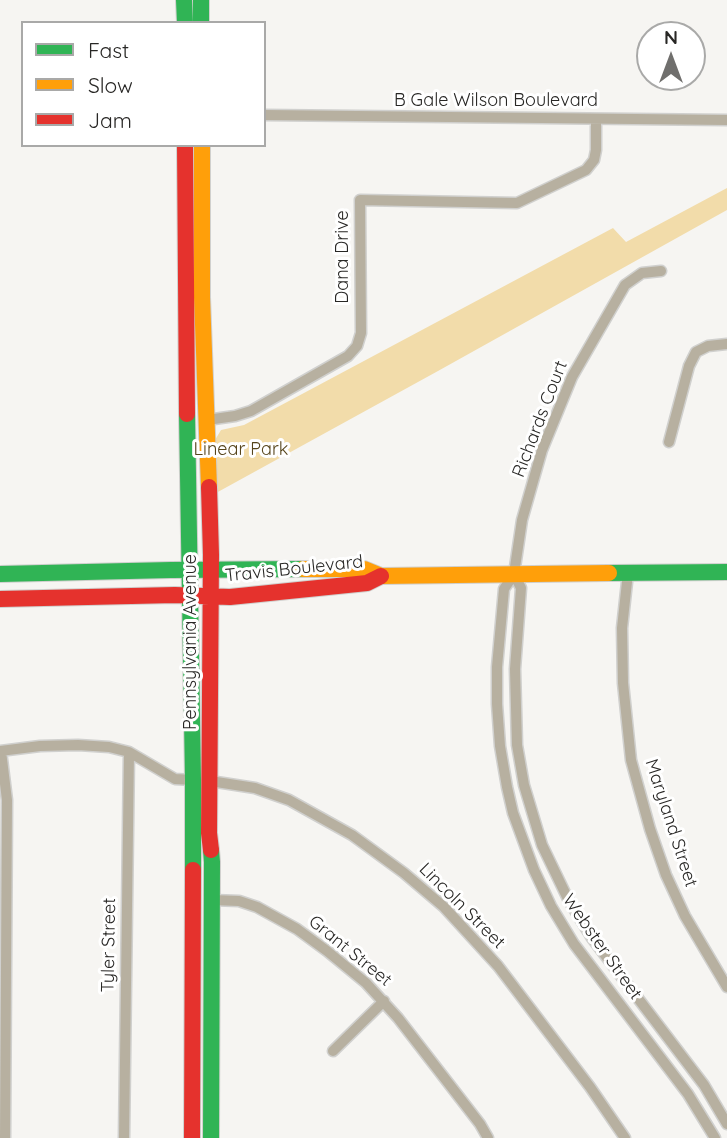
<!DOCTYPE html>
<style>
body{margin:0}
#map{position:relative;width:727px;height:1138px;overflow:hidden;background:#f6f5f2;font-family:Quicksand,sans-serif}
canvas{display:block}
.legend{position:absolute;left:21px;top:21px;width:245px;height:126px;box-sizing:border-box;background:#fff;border:2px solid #a9a9a8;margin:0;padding:9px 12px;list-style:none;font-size:21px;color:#282725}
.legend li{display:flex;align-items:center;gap:14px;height:35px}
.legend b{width:35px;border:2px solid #a9a9a8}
.north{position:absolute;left:636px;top:21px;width:70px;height:70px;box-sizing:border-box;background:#fff;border:2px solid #a9a9a8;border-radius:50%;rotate:0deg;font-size:19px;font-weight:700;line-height:28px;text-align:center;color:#282725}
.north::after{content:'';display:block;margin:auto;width:24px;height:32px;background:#706f6d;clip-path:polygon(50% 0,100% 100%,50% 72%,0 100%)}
</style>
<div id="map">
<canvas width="727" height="1138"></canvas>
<ul class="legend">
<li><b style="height:9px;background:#30b455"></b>Fast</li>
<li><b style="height:9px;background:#ff9f0a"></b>Slow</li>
<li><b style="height:9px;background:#e5322d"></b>Jam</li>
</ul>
<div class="north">N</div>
</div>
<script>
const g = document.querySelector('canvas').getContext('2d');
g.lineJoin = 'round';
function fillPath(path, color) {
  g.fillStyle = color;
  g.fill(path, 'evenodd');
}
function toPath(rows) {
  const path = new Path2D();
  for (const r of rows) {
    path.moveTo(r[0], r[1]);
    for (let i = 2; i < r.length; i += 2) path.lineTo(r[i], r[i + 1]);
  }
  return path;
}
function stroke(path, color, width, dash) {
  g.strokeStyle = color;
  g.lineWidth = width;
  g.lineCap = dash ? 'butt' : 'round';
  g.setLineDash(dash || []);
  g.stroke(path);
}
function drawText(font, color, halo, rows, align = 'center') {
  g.font = font + ' Quicksand,sans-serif';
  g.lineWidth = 6;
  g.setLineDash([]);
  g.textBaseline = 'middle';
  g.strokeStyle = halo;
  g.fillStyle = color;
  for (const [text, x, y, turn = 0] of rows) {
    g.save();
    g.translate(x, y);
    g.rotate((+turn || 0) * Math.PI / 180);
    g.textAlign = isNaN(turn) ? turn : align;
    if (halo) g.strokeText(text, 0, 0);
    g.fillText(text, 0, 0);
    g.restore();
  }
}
const green = toPath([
 [727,188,727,210,438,371,216,493,215,440,221,430,244,425,613,228,626,242]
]);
const street = toPath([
 [264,115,727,120],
 [661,271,642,273,625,285,572,377,542,450,522,520,514,574,504,589,497,667,497,704,500,746,507,787,513,813,534,870,551,906,574,944,590,965,688,1094,715,1138],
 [207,420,235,416,251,411,348,356,357,346,361,333,360,200,517,203,586,170,594,160,596,150,596,119],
 [669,442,689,366,696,352,708,346,727,344],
 [628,573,622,628,623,683,631,760,650,829,666,875,685,916,727,987],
 [514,574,521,588,515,669,517,745,524,785,542,845,568,899,592,938,704,1085,727,1124],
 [0,751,40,746,78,745,109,747,129,752,175,779,193,780],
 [1,751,7,800,5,1138],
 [210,781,255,788,289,800,352,835,404,873,444,907,498,966,590,1087,625,1138],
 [212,900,239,901,257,907,297,929,327,951,366,983,398,1018,480,1124,488,1138],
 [333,1051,384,1001],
 [124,1138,129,752]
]);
const fast = toPath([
 [184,0,185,23],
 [201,0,201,23],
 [187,414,193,780,193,870],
 [609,573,727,572],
 [0,574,171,570,303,569],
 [211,850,212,862,211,1138]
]);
const slow = toPath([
 [202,145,202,297,209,487],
 [303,569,364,569,381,576,609,573]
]);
const jam = toPath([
 [185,145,187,414],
 [209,487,211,555,209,833,211,850],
 [0,599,175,595,230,597,367,583,381,576],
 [192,1138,193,870]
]);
const streetNames = [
 ["B Gale Wilson Boulevard",496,101],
 ["Dana Drive",343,257,-90],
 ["Richards Court",540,419,-69],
 ["Travis Boulevard",294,569,-6],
 ["Pennsylvania Avenue",191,642,-90],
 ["Maryland Street",671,823,72],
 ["Lincoln Street",462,906,45],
 ["Tyler Street",109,945,-89],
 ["Webster Street",602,947,55],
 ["Grant Street",350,951,39]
];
const parkNames = [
 ["Linear Park",241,450]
];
fillPath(green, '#f2dcaa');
stroke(street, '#d0d0ce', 13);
stroke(fast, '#d0d0ce', 18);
stroke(slow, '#d0d0ce', 18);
stroke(jam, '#d0d0ce', 18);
stroke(street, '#b7b0a0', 10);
stroke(fast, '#30b455', 16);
stroke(slow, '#ff9f0a', 16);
stroke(jam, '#e5322d', 16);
drawText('18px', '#282725', '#fff', streetNames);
drawText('18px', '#56441b', '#fff', parkNames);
</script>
